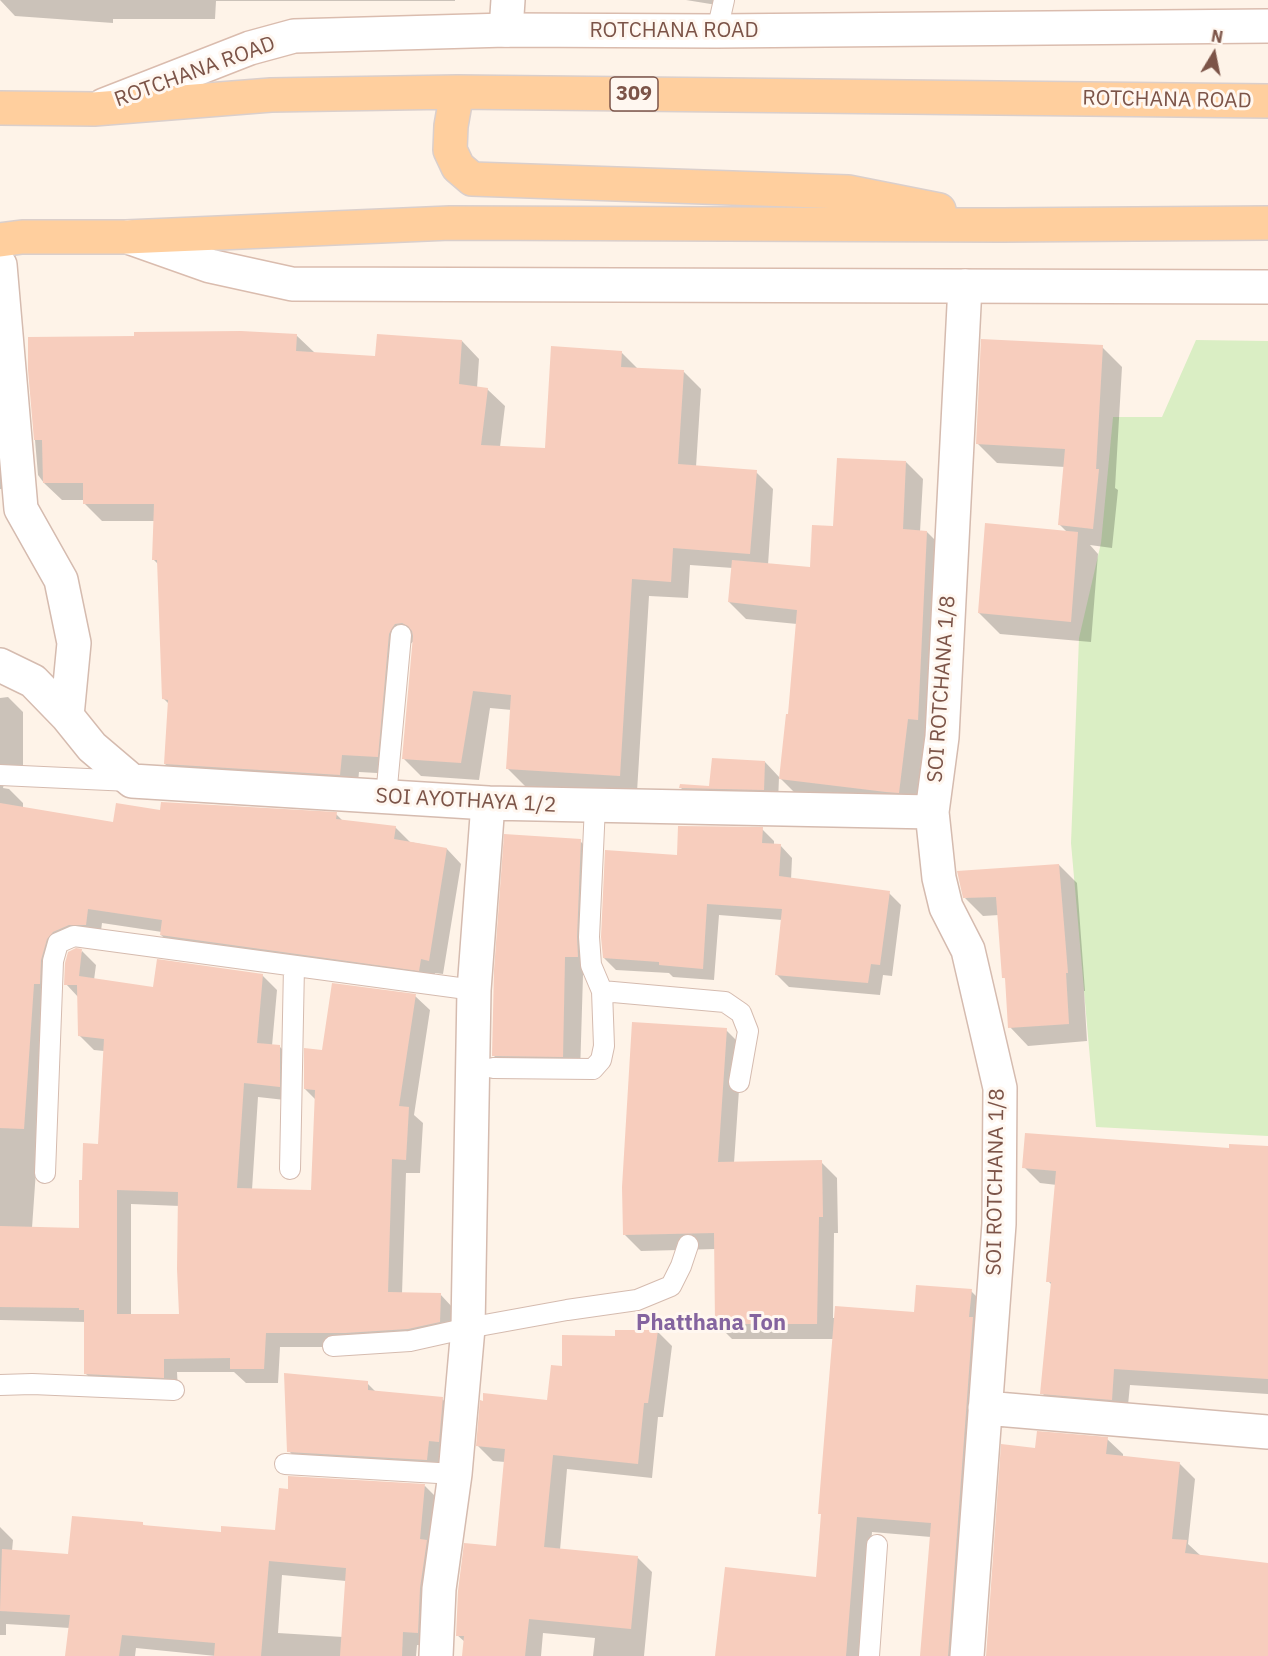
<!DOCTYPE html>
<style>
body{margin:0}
#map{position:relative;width:1268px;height:1656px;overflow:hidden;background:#fef3e8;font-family:"IBM Plex Sans",sans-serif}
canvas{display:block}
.north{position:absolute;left:1184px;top:24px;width:60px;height:60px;-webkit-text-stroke:4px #fff7f0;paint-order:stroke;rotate:10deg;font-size:16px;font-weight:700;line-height:24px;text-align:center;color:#7c5448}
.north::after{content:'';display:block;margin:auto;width:21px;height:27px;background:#7c5448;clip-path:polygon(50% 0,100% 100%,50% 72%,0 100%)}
</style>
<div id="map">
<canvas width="1268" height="1656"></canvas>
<div class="north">N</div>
</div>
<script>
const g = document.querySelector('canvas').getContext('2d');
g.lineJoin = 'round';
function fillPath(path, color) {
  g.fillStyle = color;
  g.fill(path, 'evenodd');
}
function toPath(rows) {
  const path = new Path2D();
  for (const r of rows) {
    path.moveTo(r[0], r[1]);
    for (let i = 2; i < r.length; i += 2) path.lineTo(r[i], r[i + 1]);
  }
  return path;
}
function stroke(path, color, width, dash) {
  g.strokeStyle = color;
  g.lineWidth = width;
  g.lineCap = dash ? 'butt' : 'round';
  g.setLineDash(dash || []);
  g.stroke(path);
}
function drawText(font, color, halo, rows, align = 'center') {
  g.font = font + ' "IBM Plex Sans",sans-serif';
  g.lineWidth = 6;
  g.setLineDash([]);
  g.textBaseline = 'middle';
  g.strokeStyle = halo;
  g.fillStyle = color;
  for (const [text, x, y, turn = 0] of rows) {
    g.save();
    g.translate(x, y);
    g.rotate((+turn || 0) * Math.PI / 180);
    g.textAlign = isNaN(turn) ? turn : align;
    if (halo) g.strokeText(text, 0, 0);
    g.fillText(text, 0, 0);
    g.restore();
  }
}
const green = toPath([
 [1196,340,1268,341,1268,1136,1096,1127,1071,843,1079,638,1101,543,1113,417,1162,417]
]);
const shadow = toPath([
 [0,0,455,0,455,1,216,1,215,19,113,19,113,23,15,16],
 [686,0,730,0,729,7],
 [296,335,315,353,377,358,462,341,479,359,477,388,487,389,505,406,500,447,546,449,621,352,638,369,684,372,701,389,696,467,756,472,773,489,768,565,811,569,835,528,906,462,923,479,920,532,927,532,944,549,935,736,925,735,915,809,797,795,779,777,778,803,695,802,681,788,711,788,765,762,780,778,789,716,797,624,746,619,729,602,733,568,690,565,688,598,649,596,637,792,525,786,508,769,512,710,490,708,479,780,421,776,403,758,414,641,409,645,395,774,359,772,357,792,183,781,165,764,170,705,164,699,159,565,153,559,155,521,102,521,84,503,84,500,62,500,44,483,38,475,29,370],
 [1102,347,1122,367,1115,488,1118,490,1112,548,1090,545,1098,554,1091,642,1000,634,979,613,1067,532,1059,524,1065,467,997,463,977,443],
 [0,384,13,490,0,489],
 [8,697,23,712,23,777,4,784,3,788,9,789,23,803,23,808,114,823,162,811,336,814,343,821,395,827,410,842,447,849,461,864,443,974,435,973,434,984,176,949,161,935,162,932,102,923,100,939,63,949,48,998,32,1228,80,1229,84,1182,99,1145,104,1051,94,1050,79,1035,79,998,66,984,82,951,96,965,94,980,154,988,262,975,277,990,272,1046,280,1047,294,1061,294,1101,258,1097,252,1190,313,1192,316,1100,305,1089,323,1051,415,996,430,1010,414,1115,423,1123,420,1173,406,1173,402,1294,440,1294,454,1309,454,1336,361,1347,280,1347,278,1383,246,1383,234,1372,177,1372,178,1391,101,1388,86,1374,86,1322,0,1320,0,698],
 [131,1204,180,1206,181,1315,131,1316],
 [762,829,774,841,774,845,780,845,792,858,791,880,889,893,901,905,892,976,883,975,880,995,789,987,777,975,782,920,719,915,714,980,673,977,669,973,616,970,604,958,678,856],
 [580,841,598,859,596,974,583,975,580,1074,512,1074,494,1056],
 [1059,865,1077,883,1085,991,1084,991,1087,1041,1028,1046,1010,1027,1006,980,1004,977,999,915,983,916,965,898],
 [726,1030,742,1046,734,1163,821,1162,837,1178,838,1233,834,1233,833,1318,915,1314,971,1291,986,1306,964,1656,921,1656,931,1537,872,1532,863,1656,717,1656,818,1579,823,1516,820,1513,833,1339,732,1339,716,1323,716,1249,641,1251,624,1234],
 [1268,1148,1268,1394,1130,1385,1127,1415,1058,1409,1042,1393,1052,1285,1048,1281,1057,1185,1040,1183,1024,1167],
 [657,1331,672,1346,663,1417,658,1417,652,1478,567,1469,560,1550,637,1557,652,1572,644,1656,593,1656,595,1638,543,1633,541,1656,463,1656,465,1642,457,1635,497,1548,505,1462,493,1461,478,1446,549,1401,563,1367,617,1337],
 [367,1383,377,1393,442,1399,455,1411,440,1472,301,1464,289,1451],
 [1107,1439,1123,1454,1123,1457,1179,1463,1195,1479,1188,1544,1201,1556,1268,1564,1268,1656,987,1656,1037,1450],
 [425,1486,439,1500,432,1646,417,1645,416,1656,216,1656,136,1648,135,1656,66,1656,70,1628,6,1624,6,1635,0,1635,0,1527,13,1540,12,1551,70,1556,142,1524,145,1526,222,1534,277,1532],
 [282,1575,346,1581,343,1637,278,1633]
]);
const building = toPath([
 [241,331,297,334,296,351,375,356,377,334,462,340,459,384,488,388,481,445,545,448,551,346,622,351,621,367,684,370,678,464,757,470,750,554,673,548,671,582,632,579,620,776,506,769,511,695,473,691,461,763,402,759,413,636,412,631,408,626,402,623,395,624,392,628,389,634,378,757,342,755,340,775,164,764,168,700,162,699,157,560,152,560,154,504,83,504,83,483,43,483,42,440,34,440,28,370,28,337,134,336,134,332],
 [981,339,1103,345,1096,469,1099,469,1093,529,1058,525,1065,449,976,444],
 [837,458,906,461,903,529,927,531,918,720,908,719,899,793,886,792,779,779,786,714,788,714,797,610,728,602,732,560,810,567,812,525,833,526],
 [985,523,1078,532,1071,622,978,613],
 [712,758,765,761,764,790,679,788,680,784,709,786],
 [161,802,337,812,336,819,396,826,394,839,447,848,429,961,421,959,419,971,160,935,162,920,88,909,86,925,69,925,53,932,47,939,41,960,40,984,34,984,24,1129,0,1128,0,803,113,822,116,803,160,810],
 [678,826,763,827,762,843,781,844,779,876,890,891,880,965,871,964,868,983,775,975,782,909,707,904,703,969,659,965,659,962,603,958,601,937,605,850,677,855],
 [504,834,581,839,577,937,578,957,565,957,563,1057,492,1056,494,970],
 [1059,864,1068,973,1066,973,1069,1024,1008,1028,1005,978,1002,978,996,897,963,898,957,871],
 [76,948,82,949,79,976,153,987,157,959,263,974,257,1043,280,1045,280,1087,244,1083,237,1188,311,1190,315,1090,304,1089,304,1048,322,1050,332,983,416,994,399,1106,409,1107,406,1160,392,1159,388,1292,441,1293,440,1322,408,1329,345,1333,266,1333,264,1369,230,1369,230,1358,164,1359,164,1378,84,1374,84,1310,79,1310,79,1308,0,1307,0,1226,79,1228,79,1180,82,1180,83,1143,98,1144,104,1039,78,1036,77,985,64,985,65,963,68,952],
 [117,1190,178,1192,177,1269,179,1314,117,1314],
 [632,1022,727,1028,718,1162,822,1160,823,1217,819,1217,817,1324,715,1324,714,1233,623,1235,622,1187],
 [1025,1133,1229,1148,1229,1144,1268,1146,1268,1379,1114,1369,1112,1400,1040,1394,1051,1282,1046,1282,1056,1171,1022,1168],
 [916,1285,972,1289,969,1317,973,1317,948,1656,920,1656,931,1523,857,1517,846,1656,715,1656,725,1567,816,1577,821,1514,818,1514,835,1306,914,1312],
 [615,1330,658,1330,648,1403,644,1403,638,1464,553,1455,544,1547,638,1556,631,1629,529,1619,525,1656,462,1656,464,1636,456,1636,458,1591,464,1543,496,1546,505,1449,476,1446,480,1400,483,1401,483,1393,547,1400,551,1365,562,1366,562,1335,615,1336],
 [284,1373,368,1381,368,1390,443,1397,439,1442,429,1441,427,1460,287,1452],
 [1037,1431,1108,1437,1106,1454,1180,1462,1172,1539,1187,1540,1185,1553,1268,1563,1268,1656,986,1656,1001,1444,1035,1448],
 [288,1476,425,1484,420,1539,427,1540,420,1588,418,1633,403,1632,402,1656,340,1656,346,1568,269,1561,261,1656,214,1656,215,1643,122,1635,119,1656,65,1656,70,1615,0,1611,2,1549,68,1554,72,1516,143,1522,143,1525,221,1532,221,1526,275,1530,279,1488,288,1489]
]);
const lane = toPath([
 [717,31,724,0],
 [0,775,130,781],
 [386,797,401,635],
 [602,991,725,1002,741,1013,748,1031,739,1082],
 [493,1068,593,1069,601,1060,604,1046,602,991,591,965,589,937,595,806],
 [290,1169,294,966],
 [45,1173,53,961,58,943,74,936,474,990],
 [333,1346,410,1341,468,1328,567,1310,637,1300,671,1286,681,1266,688,1245],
 [0,1385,32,1384,174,1390],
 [285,1464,455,1474],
 [869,1656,877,1545]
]);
const street = toPath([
 [506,30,508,0],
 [0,265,21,509,61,580,74,643,67,716],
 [965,286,942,737,932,812,939,878,946,907,968,950,1000,1088,999,1224,967,1656],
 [0,665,33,681,67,716,92,747,132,781,488,803,932,812],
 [985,1408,1268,1432],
 [436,1656,439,1589,455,1474,468,1328,474,990,488,803]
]);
const secondary = toPath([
 [104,105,250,48,294,36,506,30,717,31,1268,26],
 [128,237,210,266,292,284,1268,287]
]);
const primary = toPath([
 [457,92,451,126,450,150,458,167,472,179,848,192,939,210],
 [0,108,94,109,271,95,457,92,1268,101],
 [0,240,22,237,126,237,450,223,1002,225,1268,223]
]);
const shields = [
 [634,94,48]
];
const shieldNames = [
 ["309",634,94]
];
const streetNames = [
 ["ROTCHANA ROAD",674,31],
 ["ROTCHANA ROAD",195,72,-20],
 ["ROTCHANA ROAD",1167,100,1],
 ["SOI ROTCHANA 1/8",942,689,-86],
 ["SOI AYOTHAYA 1/2",466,801,3],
 ["SOI ROTCHANA 1/8",996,1182,-89]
];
const neighbourhoodNames = [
 ["Phatthana Ton",711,1324]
];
fillPath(green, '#daeec4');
fillPath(shadow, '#0003');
fillPath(building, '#f7cdbd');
stroke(lane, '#d5bbaf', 22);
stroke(street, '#d5bbaf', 36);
stroke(secondary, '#dabcae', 36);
stroke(primary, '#dacfcc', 36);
stroke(lane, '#fff', 20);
stroke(street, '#fff', 33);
stroke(secondary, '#fff', 33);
stroke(primary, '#ffcf9e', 33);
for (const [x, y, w] of shields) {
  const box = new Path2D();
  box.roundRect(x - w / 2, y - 17, w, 34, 4.5);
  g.fillStyle = '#fff7f0';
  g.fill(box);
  stroke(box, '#7c5448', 1.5);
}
drawText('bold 20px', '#7c5448', null, shieldNames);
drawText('21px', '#7c5448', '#fff7f0', streetNames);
drawText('bold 22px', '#84649f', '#fff7f0', neighbourhoodNames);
</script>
